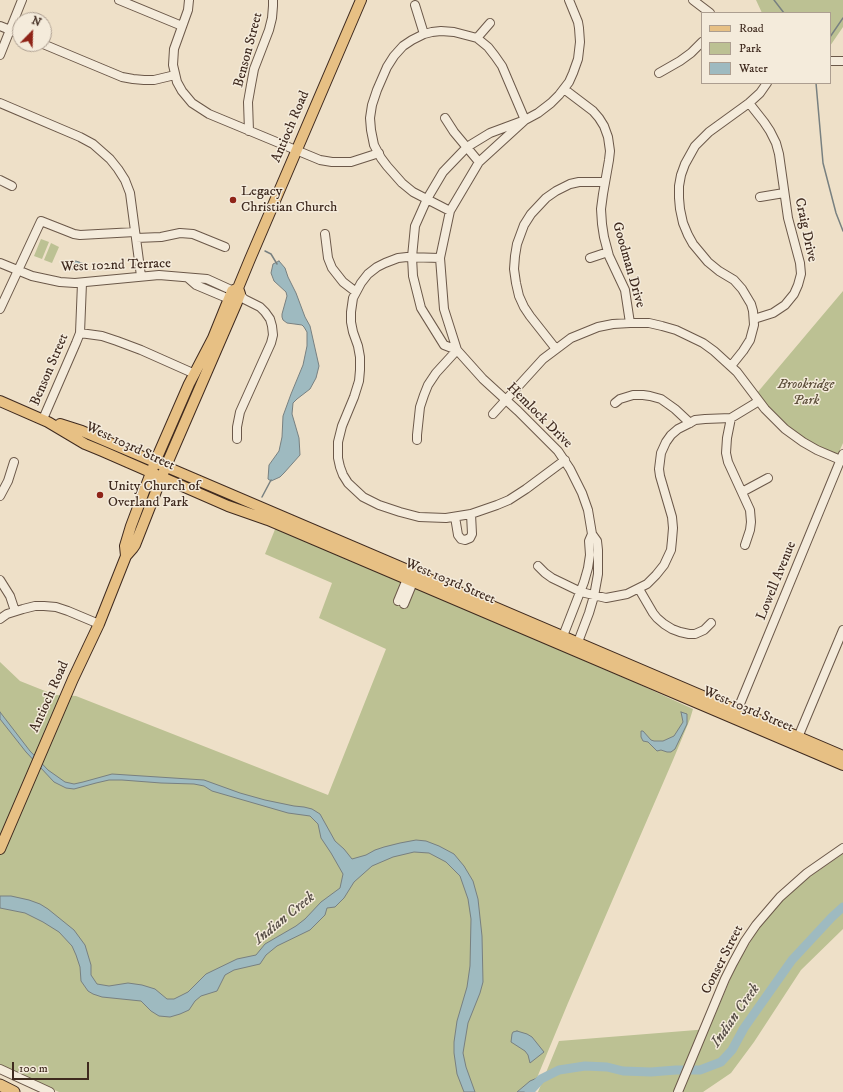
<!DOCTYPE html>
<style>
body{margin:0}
#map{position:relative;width:843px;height:1092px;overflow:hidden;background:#eee0c8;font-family:"IM FELL DW Pica",serif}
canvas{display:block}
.legend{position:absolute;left:701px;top:12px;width:130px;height:72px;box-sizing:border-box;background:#f4ebdb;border:1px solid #ac9e90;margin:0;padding:5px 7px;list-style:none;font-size:12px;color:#3f2a1f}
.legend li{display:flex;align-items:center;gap:8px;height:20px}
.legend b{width:20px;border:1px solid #ac9e90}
.north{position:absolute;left:12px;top:12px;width:40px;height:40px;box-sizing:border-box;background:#f4ebdb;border:1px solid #ac9e90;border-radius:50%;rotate:23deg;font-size:11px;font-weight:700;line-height:16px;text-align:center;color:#3f2a1f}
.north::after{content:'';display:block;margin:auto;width:14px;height:18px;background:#8f2418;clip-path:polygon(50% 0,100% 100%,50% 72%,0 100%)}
.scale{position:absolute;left:12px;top:1062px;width:77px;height:18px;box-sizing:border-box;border:2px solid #3f2a1f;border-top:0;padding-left:5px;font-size:12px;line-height:14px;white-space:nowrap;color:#3f2a1f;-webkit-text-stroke:3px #f4ebdb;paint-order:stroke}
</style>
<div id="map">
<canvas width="843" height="1092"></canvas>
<ul class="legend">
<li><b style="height:5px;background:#e7c084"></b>Road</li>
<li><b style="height:11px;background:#bcc193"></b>Park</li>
<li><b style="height:11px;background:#9ebac0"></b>Water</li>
</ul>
<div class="north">N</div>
<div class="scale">100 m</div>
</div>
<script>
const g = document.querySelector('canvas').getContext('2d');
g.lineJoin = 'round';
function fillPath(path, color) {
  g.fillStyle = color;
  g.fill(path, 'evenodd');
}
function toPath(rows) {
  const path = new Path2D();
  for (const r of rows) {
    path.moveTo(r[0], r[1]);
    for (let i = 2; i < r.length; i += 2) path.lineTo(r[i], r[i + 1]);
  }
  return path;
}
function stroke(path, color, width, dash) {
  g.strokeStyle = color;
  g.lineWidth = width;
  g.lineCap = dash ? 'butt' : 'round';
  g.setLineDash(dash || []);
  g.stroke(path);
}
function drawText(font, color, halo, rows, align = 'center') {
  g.font = font + ' "IM FELL DW Pica",serif';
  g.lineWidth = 3;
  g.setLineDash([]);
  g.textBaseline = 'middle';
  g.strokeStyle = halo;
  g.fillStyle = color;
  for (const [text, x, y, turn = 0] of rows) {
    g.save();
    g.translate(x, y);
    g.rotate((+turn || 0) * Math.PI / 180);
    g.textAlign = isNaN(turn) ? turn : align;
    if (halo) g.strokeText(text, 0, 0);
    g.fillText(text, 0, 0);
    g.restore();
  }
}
const green = toPath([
 [756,0,843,0,843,27,830,46,830,13,762,13],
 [41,239,49,242,42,259,34,256],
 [51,243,59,247,52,263,44,260],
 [843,291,843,443,839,452,837,454,833,454,807,441,791,430,765,404,757,393],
 [276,527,478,613,527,636,634,682,693,709,690,719,673,760,568,1003,534,1085,533,1092,59,1092,0,1065,0,662,20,681,55,695,76,696,328,795,386,649,319,618,332,583,265,554],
 [843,854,843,929,801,970,754,1042,731,1073,703,1092,538,1092,559,1041,709,1029,735,968,755,934,767,918,785,898,805,880]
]);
const water = toPath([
 [279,261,285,268,288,277,296,293,305,317,310,326,319,366,316,378,310,389,297,399,293,403,292,414,299,438,300,455,284,473,280,477,271,481,268,479,269,465,279,451,282,437,283,416,291,394,303,365,307,346,307,332,304,327,302,325,287,323,283,320,282,317,282,314,287,296,286,292,274,281,271,273,273,264,279,261],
 [70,262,76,261,82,263,85,265,85,268,78,270,72,269,68,267,67,264,70,262],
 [0,712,30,751,48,770,65,782,74,784,83,782,112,774,204,780,240,793,265,800,294,806,304,807,312,809,320,814,335,841,344,849,352,859,366,855,375,850,384,847,400,843,416,840,426,841,439,846,454,854,464,866,473,881,478,899,482,936,483,982,480,993,468,1023,463,1053,466,1067,475,1092,464,1092,457,1074,454,1053,454,1042,457,1021,467,987,470,966,471,919,468,899,460,876,446,862,429,853,414,852,393,857,372,866,354,882,344,898,335,907,327,908,325,915,310,930,277,946,266,955,260,964,234,970,225,975,217,991,201,996,195,1001,189,1010,180,1014,170,1017,159,1016,151,1011,141,1001,102,997,93,994,88,991,81,981,80,967,76,955,72,946,59,932,43,922,25,913,0,908,0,896,11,896,29,900,40,904,48,909,74,930,85,945,91,965,91,975,97,984,109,986,128,983,142,985,155,989,167,999,174,999,188,992,206,974,237,959,256,955,265,944,296,926,305,919,321,902,340,888,343,874,331,853,321,838,318,824,310,816,288,813,212,791,204,786,194,784,161,783,122,780,109,780,96,783,74,789,66,788,54,782,26,752,0,719,0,712],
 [681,712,687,714,687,724,675,749,671,752,667,752,661,750,657,751,648,742,643,741,641,737,641,731,643,731,651,740,654,741,663,741,674,736,683,722,681,712],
 [517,1031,527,1034,532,1037,544,1052,530,1063,528,1055,525,1051,511,1042,512,1034,513,1032,517,1031],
 [537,1078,534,1085,529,1092,517,1092,530,1081,537,1078]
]);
const stream = toPath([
 [774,0,784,13],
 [830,37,843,18],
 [816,83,823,163,836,213,843,231],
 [265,251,271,254,277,264],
 [262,497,271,480]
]);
const river = toPath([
 [529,1092,541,1079,559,1070,585,1066,607,1067,623,1071,651,1072,676,1070,700,1070,721,1062,732,1050,744,1028,792,960,832,917,843,907]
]);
const minor = toPath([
 [119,0,182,26],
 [189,0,188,10,174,49,173,65,177,82,182,91,192,103,209,114,320,160,332,162,351,162,379,153],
 [693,0,710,13],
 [415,5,424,34],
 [0,26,20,34],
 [477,38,490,23],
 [43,44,122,77,133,79,144,80,154,80,175,75],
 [0,55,22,0],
 [830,61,843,61],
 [659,73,680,61,691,53,702,42],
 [564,89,593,111,599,118,604,126,608,137,610,151,609,160,603,194,601,209,602,224,604,237,609,256,625,290,630,323],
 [0,103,80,137,93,144,110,159,118,169,125,180,130,193,141,276],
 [749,103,764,122,770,131,776,143,779,154,788,218,800,263,801,274,798,285,794,294,785,305,773,313,754,319],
 [445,118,454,132,479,162],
 [525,120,479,162,450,211,440,258,444,309,457,350,483,379,518,411,558,451,570,469,582,493,588,510,592,534,597,541,598,550,598,574,594,596,589,613,578,642,573,644],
 [249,131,248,102,251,85,254,69,269,30,272,18,273,6,273,0],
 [0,180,12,186],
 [760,197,784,193],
 [450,211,413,192,402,183,387,166,381,158,374,145,371,130,370,118,372,105,377,90,387,67,394,56,403,46,412,40,424,34,432,32,441,31,454,32,477,38,488,47,495,56,502,66,525,120],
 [325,234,328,258,332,268,343,282,356,292],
 [136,238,161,237,180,233,193,234,225,247],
 [440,258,407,257,398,258,385,263,377,267,368,274,361,283,353,298,351,312,351,322,353,332,358,346,360,357,360,370,359,381,354,397,342,426,338,442,338,458,340,467,343,475,348,483,363,497,379,505,400,512,419,517,446,518,471,514,497,505,509,500,526,489,565,460],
 [590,258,608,252],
 [0,263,32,276,60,282,75,283,159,275,207,279,240,294,244,299,260,307,265,312,270,319,272,326,273,335,271,343,240,412,237,427,237,439],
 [188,278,196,285,234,301],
 [0,309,41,221,74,234,80,235,135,232],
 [80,333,102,336,117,341,141,350,195,374],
 [556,349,530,316,524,307,519,296,516,283,514,269,515,256,517,244,524,225,531,214,546,198,556,191,570,184,579,182,605,182],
 [457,350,444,345,421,308,413,276,412,257,415,226,427,199,443,172,467,147,490,133,525,120,538,113,551,103,559,95,569,82,573,73,578,59,580,42,579,28,578,22,569,0],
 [731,366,743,351,750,340,754,325,753,311,751,304,742,289,734,280,719,271,708,262,693,244,688,235,683,223,680,209,679,198,679,186,681,175,685,164,695,146,709,132,749,103,760,93,767,83],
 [615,403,620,399,633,395,643,395,650,396,661,399,675,409,690,423],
 [493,414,543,359,571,338,598,327,613,324,630,323,649,323,662,326,676,330,703,343,714,351,737,372,765,409,785,429,803,442,817,450,843,461],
 [731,418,727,438,726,453,728,462,750,510,751,522,750,530,745,545],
 [43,419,76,343,80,333,82,283],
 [417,440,417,435,420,407,424,395,428,385,436,373,457,350],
 [742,492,768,478],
 [0,496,8,481,14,462],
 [455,517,458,535,461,539,465,540,470,538,472,534,471,514],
 [538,566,545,573,552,578,581,592,606,598,627,594,647,584,656,575,664,565,671,550,672,540,673,528,672,517,660,476,659,469,661,453,666,442,671,435,678,429,690,423,695,420,705,419,731,418,759,401],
 [0,580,10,596,15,611],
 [639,589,653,613,657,618,664,624,672,629,680,632,689,634,695,634,704,630,711,623],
 [398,601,407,579,410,576],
 [404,604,413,582,413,578],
 [0,619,7,614,23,609,35,606,44,606,56,607,68,611,99,624],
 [564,641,563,636,584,582,588,568,590,555,589,541,592,534],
 [735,716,843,454],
 [796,742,843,630],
 [0,1069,50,1092],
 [678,1092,725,979,733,963,745,941,756,925,780,897,807,873,843,848]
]);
const major = toPath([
 [0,401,48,422,85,444,102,451,228,506,268,520,843,765],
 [60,424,82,431,155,462,843,756],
 [126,556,133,548,135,545,166,466,237,302,240,294,238,288,250,259,361,0],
 [0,849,73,679,99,624,126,556,125,546,131,526,155,462,189,384,213,338,232,291,238,288]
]);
const highway = toPath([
 [0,1085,14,1092]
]);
const markers = [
 [233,200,4,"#8f2418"],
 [100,495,4,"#8f2418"]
];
const streetNames = [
 ["Benson Street",249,50,-75],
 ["Antioch Road",291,127,-67],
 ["Craig Drive",805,230,78],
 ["Goodman Drive",628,265,74],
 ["West 102nd Terrace",116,266,-2],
 ["Benson Street",50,370,-67],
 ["Hemlock Drive",539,416,45],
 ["West 103rd Street",130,447,25],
 ["Lowell Avenue",777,581,-68],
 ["West 103rd Street",450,582,23],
 ["Antioch Road",50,697,-66],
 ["West 103rd Street",748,710,23],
 ["Conser Street",723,960,-63]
];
const poiNames = [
 ["Legacy",241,192],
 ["Christian Church",241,208],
 ["Unity Church of",108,487],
 ["Overland Park",108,503]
];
const parkNames = [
 ["Brookridge",806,385],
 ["Park",806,401]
];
const waterNames = [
 ["Indian Creek",285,919,-39],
 ["Indian Creek",736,1016,-55]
];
fillPath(green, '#bcc193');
fillPath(water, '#9ebac0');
stroke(water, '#788080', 1);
stroke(stream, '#788080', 1.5);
stroke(river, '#9ebac0', 9);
stroke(minor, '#6b5849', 10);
stroke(major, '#3f2a1f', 12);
stroke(highway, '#3f2a1f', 13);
stroke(minor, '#f4ebdb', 8);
stroke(major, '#e7c084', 10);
stroke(highway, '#e7c084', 11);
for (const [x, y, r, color] of markers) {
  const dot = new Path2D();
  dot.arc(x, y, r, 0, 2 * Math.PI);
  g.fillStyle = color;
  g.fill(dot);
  stroke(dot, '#f4ebdb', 1.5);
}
drawText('14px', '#3f2a1f', '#f4ebdb', streetNames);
drawText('14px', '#3f2a1f', '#f4ebdb', poiNames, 'left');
drawText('italic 14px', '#5e503c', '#f4ebdb', parkNames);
drawText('italic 15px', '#574e47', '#f4ebdb', waterNames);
</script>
